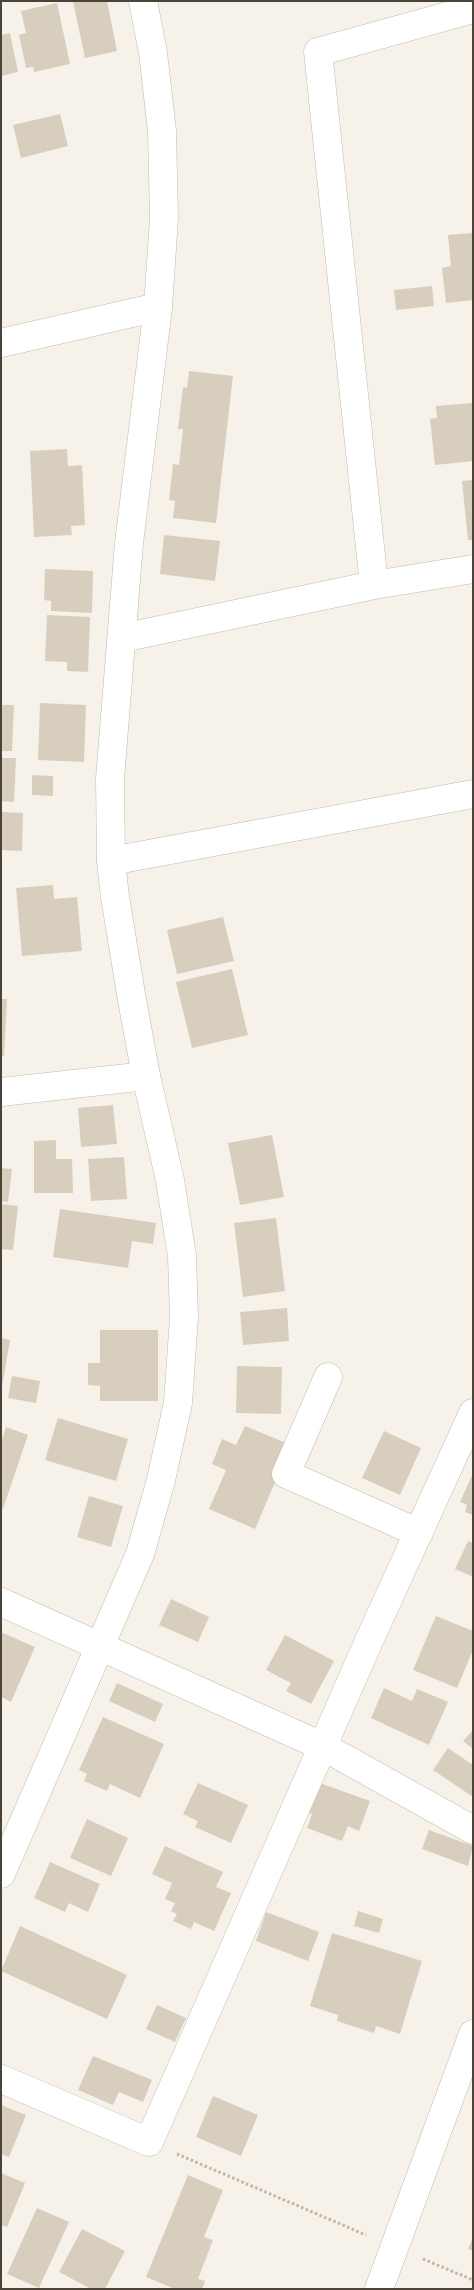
<!DOCTYPE html>
<style>
body{margin:0}
#map{position:relative;width:474px;height:2290px;overflow:hidden;background:#f6f2ea;font-family:"Source Sans 3",sans-serif}
canvas{display:block}
.frame{position:absolute;inset:0;border:2px solid #4a4337;pointer-events:none}
</style>
<div id="map">
<canvas width="474" height="2290"></canvas>
<div class="frame"></div>
</div>
<script>
const g = document.querySelector('canvas').getContext('2d');
g.lineJoin = 'round';
function fillPath(path, color) {
  g.fillStyle = color;
  g.fill(path, 'evenodd');
}
function toPath(rows) {
  const path = new Path2D();
  for (const r of rows) {
    path.moveTo(r[0], r[1]);
    for (let i = 2; i < r.length; i += 2) path.lineTo(r[i], r[i + 1]);
  }
  return path;
}
function stroke(path, color, width, dash) {
  g.strokeStyle = color;
  g.lineWidth = width;
  g.lineCap = dash ? 'butt' : 'round';
  g.setLineDash(dash || []);
  g.stroke(path);
}
const building = toPath([
 [75,1,107,1,117,51,85,58,73,2],
 [57,3,70,64,34,72,33,67,26,68,19,35,26,33,21,11],
 [10,33,18,72,1,76,1,35],
 [60,114,68,146,21,158,13,125],
 [473,233,473,300,446,303,442,268,451,266,448,235],
 [432,286,434,306,396,310,394,290],
 [189,371,233,376,216,523,173,518,175,501,169,500,173,464,179,465,183,429,178,429,183,387,187,388],
 [473,403,473,461,435,465,430,419,437,418,436,406],
 [67,449,68,466,82,465,85,525,71,526,72,535,34,537,30,451],
 [473,480,473,540,468,540,462,481],
 [164,535,220,541,215,581,160,574],
 [45,569,93,571,92,613,51,611,51,601,44,600],
 [47,615,90,617,88,672,67,671,67,662,45,661],
 [40,703,86,705,84,762,38,760],
 [1,705,14,705,12,751,1,751],
 [1,758,16,758,14,802,1,801],
 [32,775,53,776,53,796,32,795],
 [1,812,23,813,22,851,1,850],
 [53,885,54,899,77,897,82,951,22,956,16,888],
 [223,917,234,961,177,974,167,930],
 [232,969,248,1035,192,1048,176,982],
 [1,999,7,999,4,1056,1,1056],
 [113,1105,117,1144,81,1147,78,1108],
 [272,1135,284,1197,240,1205,228,1143],
 [56,1140,56,1159,72,1159,73,1193,34,1193,34,1141],
 [124,1157,127,1199,91,1201,88,1159],
 [1,1168,12,1169,8,1202,1,1201],
 [1,1204,18,1206,13,1250,1,1249],
 [60,1209,156,1223,153,1244,132,1241,128,1268,53,1257],
 [276,1218,285,1291,243,1297,234,1223],
 [287,1308,289,1341,243,1345,240,1312],
 [100,1330,158,1330,158,1401,100,1401,100,1386,88,1385,88,1363,100,1363],
 [1,1338,10,1340,2,1387,1,1387],
 [237,1366,282,1367,281,1414,236,1413],
 [12,1376,40,1381,36,1403,8,1398],
 [58,1418,128,1439,116,1481,45,1460],
 [245,1426,291,1445,255,1529,209,1509,226,1470,212,1464,222,1439,236,1445],
 [6,1427,28,1435,3,1509,1,1508,1,1442],
 [384,1431,421,1448,400,1495,362,1478],
 [473,1473,473,1515,465,1512,467,1505,460,1502],
 [89,1496,123,1506,111,1547,77,1537],
 [468,1541,473,1543,473,1577,455,1569],
 [171,1599,209,1617,198,1642,159,1625],
 [436,1616,473,1631,473,1650,457,1688,413,1670],
 [1,1632,35,1647,11,1702,1,1697],
 [285,1635,334,1661,311,1704,286,1691,291,1683,266,1670],
 [117,1683,163,1704,155,1722,109,1701],
 [384,1688,412,1701,417,1689,448,1702,429,1745,371,1718],
 [103,1717,164,1744,140,1798,110,1784,107,1791,84,1781,87,1774,79,1770],
 [473,1730,473,1749,463,1741],
 [448,1748,473,1765,473,1797,433,1770],
 [317,1782,370,1801,359,1831,348,1826,342,1841,307,1828,312,1814,306,1811],
 [198,1783,248,1805,231,1843,195,1827,198,1821,183,1814],
 [87,1819,128,1838,111,1876,70,1858],
 [429,1830,473,1846,468,1866,422,1849],
 [165,1846,223,1872,216,1887,231,1893,214,1931,194,1922,191,1929,173,1921,177,1914,171,1911,175,1903,165,1899,172,1883,152,1874],
 [50,1862,100,1884,88,1912,69,1903,65,1912,34,1898],
 [358,1911,383,1919,379,1933,354,1926],
 [266,1912,319,1932,308,1961,256,1941],
 [20,1926,127,1975,107,2019,1,1971],
 [332,1933,422,1961,400,2034,376,2026,374,2033,337,2021,338,2015,310,2006],
 [157,2005,186,2018,175,2042,146,2029],
 [93,2056,152,2080,143,2102,119,2092,113,2105,78,2090],
 [213,2096,258,2115,241,2156,196,2137],
 [1,2105,26,2115,9,2157,1,2154],
 [1,2173,25,2183,7,2227,1,2225],
 [188,2175,223,2190,204,2237,213,2240,198,2279,205,2281,202,2289,175,2289,146,2277],
 [37,2208,69,2222,39,2288,7,2274],
 [82,2229,125,2251,105,2289,91,2289,59,2272],
 [473,2237,473,2251,468,2249]
]);
const path = toPath([
 [177,2154,366,2235],
 [423,2259,473,2280]
]);
const minor = toPath([
 [1,343,158,307],
 [374,585,318,52,473,9],
 [122,638,374,585,473,569],
 [111,861,473,794],
 [1,1092,146,1076],
 [328,1377,286,1474,419,1533],
 [1,1602,324,1747,473,1830],
 [1,2079,149,2142,368,1643,473,1413]
]);
const tertiary = toPath([
 [1,1874,140,1554,161,1480,178,1403,184,1317,182,1256,170,1180,146,1076,132,1000,115,897,111,861,110,779,129,543,158,307,164,218,162,131,153,53,143,1],
 [379,2289,473,2034]
]);
fillPath(building, '#d8cebe');
stroke(minor, '#c2baab', 29);
stroke(tertiary, '#c2baab', 29);
stroke(path, '#c4b69c', 3, [2.5, 2.5]);
stroke(minor, '#fff', 28);
stroke(tertiary, '#fff', 28);
</script>
